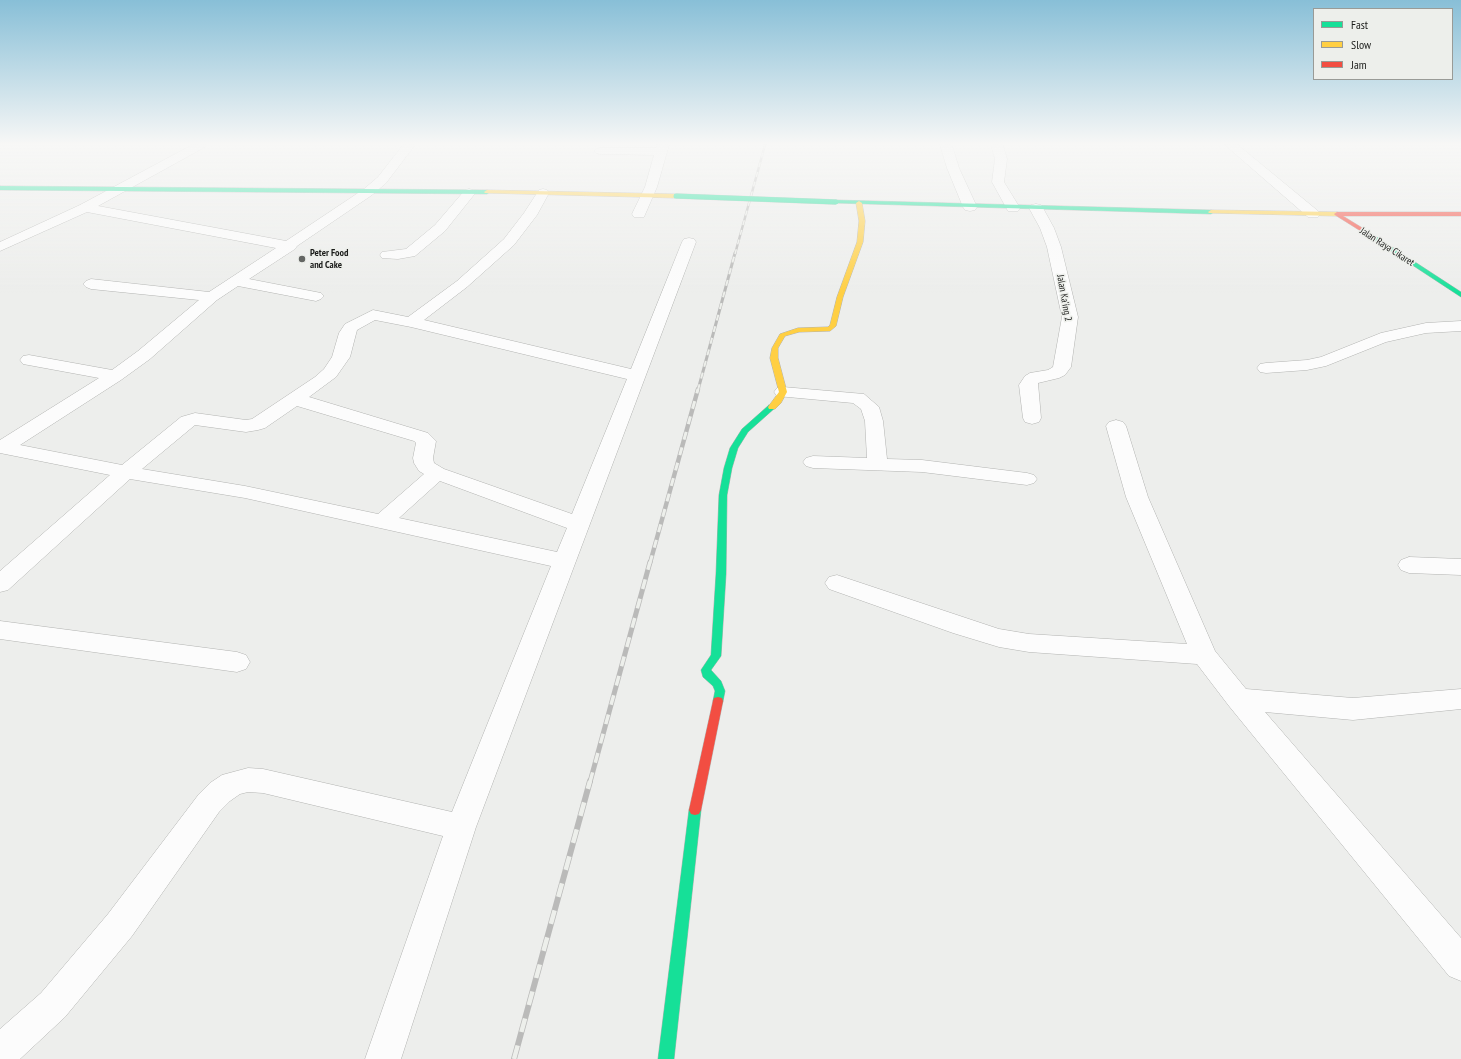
<!DOCTYPE html>
<style>
body{margin:0}
#map{position:relative;width:1461px;height:1059px;overflow:hidden;background:#edeeec;font-family:"PT Sans Narrow",sans-serif}
canvas{display:block}
.legend{position:absolute;left:1313px;top:8px;width:140px;height:72px;box-sizing:border-box;background:#edefeb;border:1px solid #999b97;margin:0;padding:5px 7px;list-style:none;font-size:12px;color:#1b1c1a}
.legend li{display:flex;align-items:center;gap:8px;height:20px}
.legend b{width:20px;border:1px solid #999b97}
</style>
<div id="map">
<canvas width="1461" height="1059"></canvas>
<ul class="legend">
<li><b style="height:5px;background:#16e098"></b>Fast</li>
<li><b style="height:5px;background:#ffcf43"></b>Slow</li>
<li><b style="height:5px;background:#f24e42"></b>Jam</li>
</ul>
</div>
<script>
const g = document.querySelector('canvas').getContext('2d');
g.lineJoin = 'round';
function toPath(rows) {
  const path = new Path2D();
  for (const r of rows) {
    path.moveTo(r[0], r[1]);
    for (let i = 2; i < r.length; i += 2) path.lineTo(r[i], r[i + 1]);
  }
  return path;
}
function stroke(path, color, width, dash) {
  g.strokeStyle = color;
  g.lineWidth = width;
  g.lineCap = dash ? 'butt' : 'round';
  g.setLineDash(dash || []);
  g.stroke(path);
}
function fillPath(path, color) {
  g.fillStyle = color;
  g.fill(path, 'evenodd');
}
function drawText(font, color, halo, rows, align = 'center') {
  g.font = font + ' "PT Sans Narrow",sans-serif';
  g.lineWidth = 3;
  g.setLineDash([]);
  g.textBaseline = 'middle';
  g.strokeStyle = halo;
  g.fillStyle = color;
  for (const [text, x, y, turn = 0] of rows) {
    g.save();
    g.translate(x, y);
    g.rotate((+turn || 0) * Math.PI / 180);
    g.textAlign = isNaN(turn) ? turn : align;
    if (halo) g.strokeText(text, 0, 0);
    g.fillText(text, 0, 0);
    g.restore();
  }
}
const street = toPath([
 [192,145,207,145,205,147,98,206,286,241,364,189,378,177,403,145,415,145,386,183,372,195,297,246,295,249,249,279,321,293,324,296,321,299,316,301,238,286,217,300,150,359,121,380,20,445,122,465,181,417,195,413,246,420,252,419,315,377,324,369,332,357,339,333,345,324,373,310,408,317,457,281,504,239,524,213,539,190,543,189,547,190,549,193,537,215,514,245,467,287,424,320,631,369,682,242,684,239,689,238,694,239,696,242,476,827,401,1059,365,1059,443,836,263,793,248,792,240,794,230,801,219,812,132,936,65,1017,20,1059,0,1059,0,1029,41,993,108,914,199,794,210,783,222,775,248,768,263,769,452,812,551,566,245,498,130,479,8,590,0,592,0,571,110,475,0,453,0,440,99,378,23,364,20,360,23,356,29,355,112,370,138,351,199,300,91,289,86,287,83,284,86,281,91,279,209,292,276,248,87,212,0,251,0,242,80,205,192,145],
 [375,320,411,327,627,379,572,514,444,469,434,463,433,458,436,441,428,433,309,397,336,377,350,357,357,330,375,320],
 [297,406,414,441,416,443,413,458,414,463,419,471,424,474,378,514,245,486,142,469,195,425,246,432,258,430,265,428,297,406],
 [440,481,567,528,557,552,399,518,440,481],
 [657,145,669,145,657,187,644,217,634,217,632,214,645,187,654,155,600,154,596,153,594,151,596,149,600,148,656,148,657,145],
 [940,145,952,145,959,168,977,207,975,210,970,211,965,210,963,207,947,168,940,145],
 [991,145,1003,145,1007,159,1004,182,1020,208,1018,211,1008,211,992,182,995,159,991,145],
 [1225,145,1238,145,1318,211,1320,214,1318,217,1308,217,1225,145],
 [469,189,473,190,475,193,473,196,445,231,415,256,398,259,382,258,380,255,382,252,406,249,435,225,465,190,469,189],
 [1036,204,1041,205,1043,208,1054,228,1061,247,1078,317,1071,367,1065,375,1059,378,1038,383,1041,418,1039,422,1032,424,1025,422,1023,418,1019,385,1025,376,1030,373,1048,370,1053,367,1062,317,1047,247,1040,228,1029,208,1031,205,1036,204],
 [1461,321,1461,331,1426,333,1386,342,1326,366,1307,370,1266,373,1260,372,1257,368,1260,364,1266,363,1307,360,1321,357,1381,333,1426,323,1461,321],
 [783,387,864,394,879,407,883,421,887,459,922,460,1027,473,1034,475,1037,479,1034,483,1027,485,922,472,813,468,806,466,803,462,806,458,813,456,867,458,865,421,861,409,853,403,777,396,774,392,777,388,783,387],
 [1116,420,1123,422,1126,426,1148,497,1215,651,1246,689,1353,698,1461,689,1461,709,1353,720,1265,712,1461,938,1461,981,1449,976,1229,706,1197,664,1029,652,999,647,953,633,829,589,825,583,829,577,837,575,999,629,1029,634,1187,644,1126,497,1106,426,1109,422,1116,420],
 [1409,557,1461,559,1461,575,1409,573,1401,570,1398,565,1401,560,1409,557],
 [0,621,237,652,246,655,250,662,246,669,237,672,0,639,0,621]
]);
const fast = toPath([
 [0,186,487,190,490,192,487,194,0,190,0,186],
 [836,200,1211,210,1214,212,1211,214,834,203,834,201,836,200],
 [1365,232,1369,232,1461,292,1461,297,1365,234,1365,232],
 [769,405,775,405,776,407,748,432,738,448,732,468,727,495,726,574,721,656,711,670,721,681,725,691,723,701,722,704,718,705,714,704,713,701,715,691,713,686,703,677,701,670,711,655,716,574,719,495,724,468,730,448,742,429,769,405],
 [695,805,699,806,701,810,674,1059,658,1059,689,810,691,806,695,805]
]);
const slow = toPath([
 [487,190,676,194,679,196,676,198,485,193,484,192,487,190],
 [859,201,862,203,865,221,863,242,843,297,836,326,830,331,799,332,785,336,778,348,778,358,787,392,781,403,775,409,769,409,768,407,779,392,770,358,772,348,780,334,798,328,828,327,830,325,837,297,857,242,859,221,856,203,859,201],
 [1211,210,1337,212,1340,214,1337,216,1209,213,1208,212,1211,210]
]);
const jam = toPath([
 [1337,212,1461,212,1461,216,1343,216,1369,232,1370,233,1367,235,1335,215,1334,214,1337,212],
 [718,697,722,698,723,701,701,810,699,814,695,815,691,814,689,810,713,701,714,698,718,697]
]);
const railFar4 = toPath([
 [735,254,765,145]
]);
const railFar3 = toPath([
 [698,390,735,253]
]);
const railFar2 = toPath([
 [650,563,698,389]
]);
const railFar1 = toPath([
 [590,782,650,562]
]);
const rail = toPath([
 [514,1059,590,781]
]);
const fastBridge = toPath([
 [676,196,836,202]
]);
const markers = [
 [302,259,4,"#646664"]
];
const farStreetnames = [
 ["Jalan Raya Cikaret",1387,247,33],
 ["Jalan Ka'ing 2",1064,298,80]
];
const farPoinames = [
 ["Peter Food",310,253],
 ["and Cake",310,265]
];
stroke(street, '#b2b3b1', 1);
stroke(fast, '#b2b3b1', 1);
stroke(slow, '#b2b3b1', 1);
stroke(jam, '#b2b3b1', 1);
fillPath(street, '#fcfcfc');
fillPath(fast, '#16e098');
fillPath(slow, '#ffcf43');
fillPath(jam, '#f24e42');
stroke(railFar4, '#babab9', 2.5);
stroke(railFar3, '#babab9', 3);
stroke(railFar2, '#babab9', 4.5);
stroke(railFar1, '#babab9', 5);
stroke(rail, '#babab9', 6);
stroke(railFar4, '#edefeb', 1.5, [5]);
stroke(railFar3, '#edefeb', 2, [6]);
stroke(railFar2, '#edefeb', 3, [8]);
stroke(railFar1, '#edefeb', 3.5, [10]);
stroke(rail, '#edefeb', 4.5, [14]);
stroke(fastBridge, '#b2b3b1', 5.5, []);
stroke(fastBridge, '#16e098', 5);
const sky = g.createLinearGradient(0, 0, 0, 293);
sky.addColorStop(0, '#88bfd7');
sky.addColorStop(0.49, '#f7f7f6');
sky.addColorStop(1, '#f7f7f600');
g.fillStyle = sky;
g.fillRect(0, 0, 1461, 293);
for (const [x, y, r, color] of markers) {
  const dot = new Path2D();
  dot.arc(x, y, r, 0, 2 * Math.PI);
  g.fillStyle = color;
  g.fill(dot);
  stroke(dot, '#edefeb', 1.5);
}
drawText('10px', '#1b1c1a', '#edefeb', farStreetnames);
drawText('bold 10px', '#1b1c1a', '#edefeb', farPoinames, 'left');
</script>
